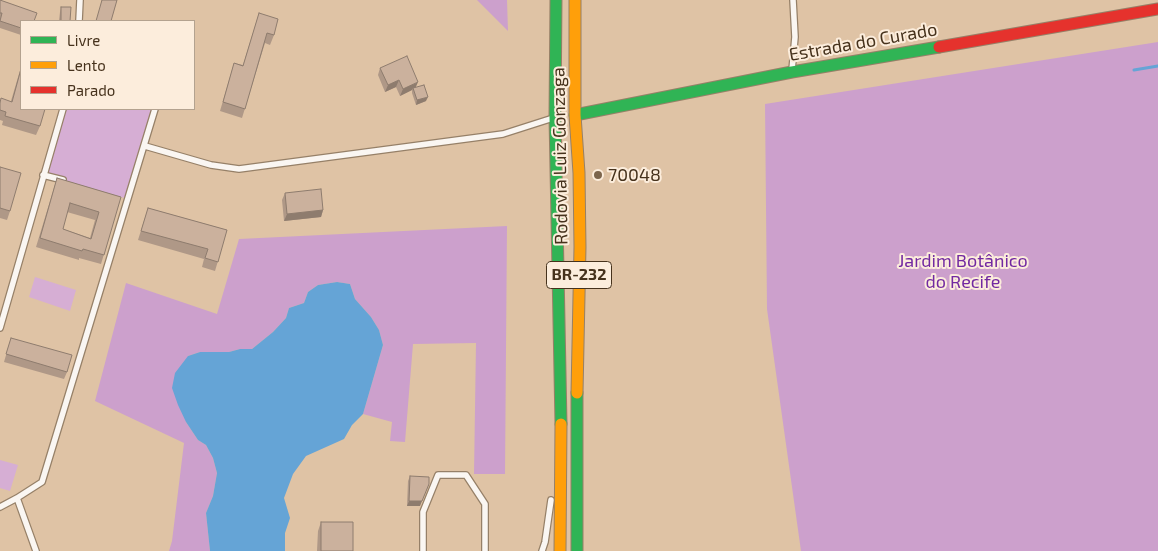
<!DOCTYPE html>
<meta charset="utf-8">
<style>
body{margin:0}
#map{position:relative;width:1158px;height:551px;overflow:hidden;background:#dfc3a5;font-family:"Exo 2",sans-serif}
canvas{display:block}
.legend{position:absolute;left:20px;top:20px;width:175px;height:90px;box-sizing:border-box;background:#fceddc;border:1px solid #b3a28f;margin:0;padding:6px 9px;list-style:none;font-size:15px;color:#46321c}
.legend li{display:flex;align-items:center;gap:10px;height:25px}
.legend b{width:25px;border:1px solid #b3a28f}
</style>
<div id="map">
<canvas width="1158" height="551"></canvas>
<ul class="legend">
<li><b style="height:6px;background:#30b455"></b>Livre</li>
<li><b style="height:6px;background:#ff9f0a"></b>Lento</li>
<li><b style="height:6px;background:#e5322d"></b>Parado</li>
</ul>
</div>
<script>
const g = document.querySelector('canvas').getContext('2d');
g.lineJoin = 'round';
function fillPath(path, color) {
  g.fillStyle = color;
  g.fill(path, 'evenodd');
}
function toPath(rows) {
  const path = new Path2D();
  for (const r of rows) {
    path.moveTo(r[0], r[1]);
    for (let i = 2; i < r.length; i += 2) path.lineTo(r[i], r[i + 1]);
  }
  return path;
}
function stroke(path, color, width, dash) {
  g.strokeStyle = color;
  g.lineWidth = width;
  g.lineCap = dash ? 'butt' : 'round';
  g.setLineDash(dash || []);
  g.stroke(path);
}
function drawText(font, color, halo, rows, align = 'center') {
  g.font = font + ' "Exo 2",sans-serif';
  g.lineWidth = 4;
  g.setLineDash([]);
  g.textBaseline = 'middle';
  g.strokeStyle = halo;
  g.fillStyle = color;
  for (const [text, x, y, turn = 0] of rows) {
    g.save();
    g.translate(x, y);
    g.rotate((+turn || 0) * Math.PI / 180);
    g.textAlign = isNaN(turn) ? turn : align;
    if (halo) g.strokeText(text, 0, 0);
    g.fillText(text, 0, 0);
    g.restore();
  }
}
const green = toPath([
 [63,109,155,109,128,199,43,175],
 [35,277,76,290,70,311,29,297],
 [0,460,18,465,10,491,0,488]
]);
const forest = toPath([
 [477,0,507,0,508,31],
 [1158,42,1158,551,801,551,767,309,765,104],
 [507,226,505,474,474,474,476,343,413,344,405,442,390,441,392,422,363,414,383,345,379,330,371,317,355,299,350,284,337,282,318,285,308,292,304,303,289,308,286,318,273,332,252,349,240,349,229,352,200,352,188,356,186,422,198,440,206,445,213,458,217,473,213,496,206,513,210,551,169,551,172,541,184,443,95,401,126,283,217,314,239,239]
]);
const water = toPath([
 [337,282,350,284,355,299,371,317,379,330,383,345,363,414,352,425,344,439,306,456,293,474,284,498,290,518,285,533,285,551,210,551,206,513,213,496,217,473,213,458,206,445,198,440,186,422,178,405,172,388,175,373,188,356,200,352,229,352,240,349,252,349,273,332,286,318,289,308,304,303,308,292,318,285]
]);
const stream = toPath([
 [1134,70,1158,66]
]);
const lane = toPath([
 [79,21,80,0],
 [792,70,795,37,793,0],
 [145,146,211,165,239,169,503,134,550,119],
 [43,175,63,180],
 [0,328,63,109],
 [17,498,36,551],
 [0,507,17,498,42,482,155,109],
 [423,551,423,512,438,475,466,475,485,504,485,551],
 [542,551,545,542,551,500]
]);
const fast = toPath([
 [556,0,555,117,561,424],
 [575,115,792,72,939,47],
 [577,393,577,551]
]);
const slow = toPath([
 [575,0,575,115,579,173,580,247,577,393],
 [560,551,561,424]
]);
const jam = toPath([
 [939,47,1158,9]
]);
const wall = toPath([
 [0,0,21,21,21,35,0,28],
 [61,7,70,21,59,21,60,12],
 [259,13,274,35,270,45,265,43,242,118,220,111,234,63,243,65],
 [21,67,21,109,40,126,36,135,2,125,3,121,0,120,0,102,11,101],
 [380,68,416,87,426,101,416,105,412,93,412,90,400,96,396,87,385,92,378,75],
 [0,167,10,211,7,220,0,218],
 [57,178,121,197,101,264,79,258,79,260,36,247],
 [67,212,95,220,90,238,63,229],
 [285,193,323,210,321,217,284,221,282,200],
 [148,208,227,230,215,271,202,267,204,259,138,240],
 [11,338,67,372,64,379,4,362],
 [410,476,420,506,407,506,408,481],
 [321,522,353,551,317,551,318,531]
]);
const shadedWall = toPath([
 [399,80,396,87,385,92,388,85],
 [418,82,415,89,413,88,412,90,400,96,403,89],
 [428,97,426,101,416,105,417,100],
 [323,210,321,217,284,221,287,214],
 [429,484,420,506,407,506,409,501]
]);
const building = toPath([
 [0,0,37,13,34,21,21,21,21,28,0,21,2,13,0,13,0,0],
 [102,0,117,0,111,21,96,21,102,0],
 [61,7,71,7,70,21,61,21,61,7],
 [259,13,278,19,274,35,267,33,245,109,223,102,234,63,243,66,259,13],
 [407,56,418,82,403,89,399,80,388,85,380,68,407,56],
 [21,69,21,109,45,109,40,126,5,116,6,112,0,110,0,103,1,98,12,102,21,69],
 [424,85,428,97,417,100,413,88,424,85],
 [0,167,21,173,10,211,0,208,0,167],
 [57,178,121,197,104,255,83,249,82,251,40,238,57,178],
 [70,203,99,212,91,239,63,229,70,203],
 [321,189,323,210,287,214,285,193,321,189],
 [148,208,227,230,218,262,205,258,208,249,141,231,148,208],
 [11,338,72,355,67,372,6,354,11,338],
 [410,476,429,477,429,484,422,501,409,501,410,476],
 [321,522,353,522,353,551,321,551,321,522]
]);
const markers = [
 [598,175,5,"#7c654c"]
];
const shields = [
 [579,275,65]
];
const shieldNames = [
 ["BR-232",579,275]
];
const streetNames = [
 ["Estrada do Curado",863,42,-10],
 ["Rodovia Luiz Gonzaga",560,156,-91]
];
const poiNames = [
 ["70048",608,175]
];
const parkNames = [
 ["Jardim Botânico",963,261],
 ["do Recife",963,282]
];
fillPath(green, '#d6aed4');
fillPath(forest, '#cca0cc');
fillPath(water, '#65a4d6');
stroke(stream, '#65a4d6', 3);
stroke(lane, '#968068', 8);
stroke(fast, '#968068', 13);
stroke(slow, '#968068', 13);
stroke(jam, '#968068', 13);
stroke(lane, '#faf6f2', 5.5);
stroke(fast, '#30b455', 11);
stroke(slow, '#ff9f0a', 11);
stroke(jam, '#e5322d', 11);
fillPath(wall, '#af9887');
fillPath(shadedWall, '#8e7c6e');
fillPath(building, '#cbb19d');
stroke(building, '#8e7c6e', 1);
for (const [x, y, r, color] of markers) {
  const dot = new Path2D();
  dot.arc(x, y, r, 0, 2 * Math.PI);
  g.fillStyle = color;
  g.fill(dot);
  stroke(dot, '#fceddc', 2);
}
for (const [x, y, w] of shields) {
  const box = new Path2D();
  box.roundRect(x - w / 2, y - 13.5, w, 27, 4);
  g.fillStyle = '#fceddc';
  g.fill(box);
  stroke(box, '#46321c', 1);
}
drawText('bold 16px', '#46321c', null, shieldNames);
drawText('18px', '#46321c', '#fceddc', streetNames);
drawText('18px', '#46321c', '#fceddc', poiNames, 'left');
drawText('18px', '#7229a1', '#fceddc', parkNames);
</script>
